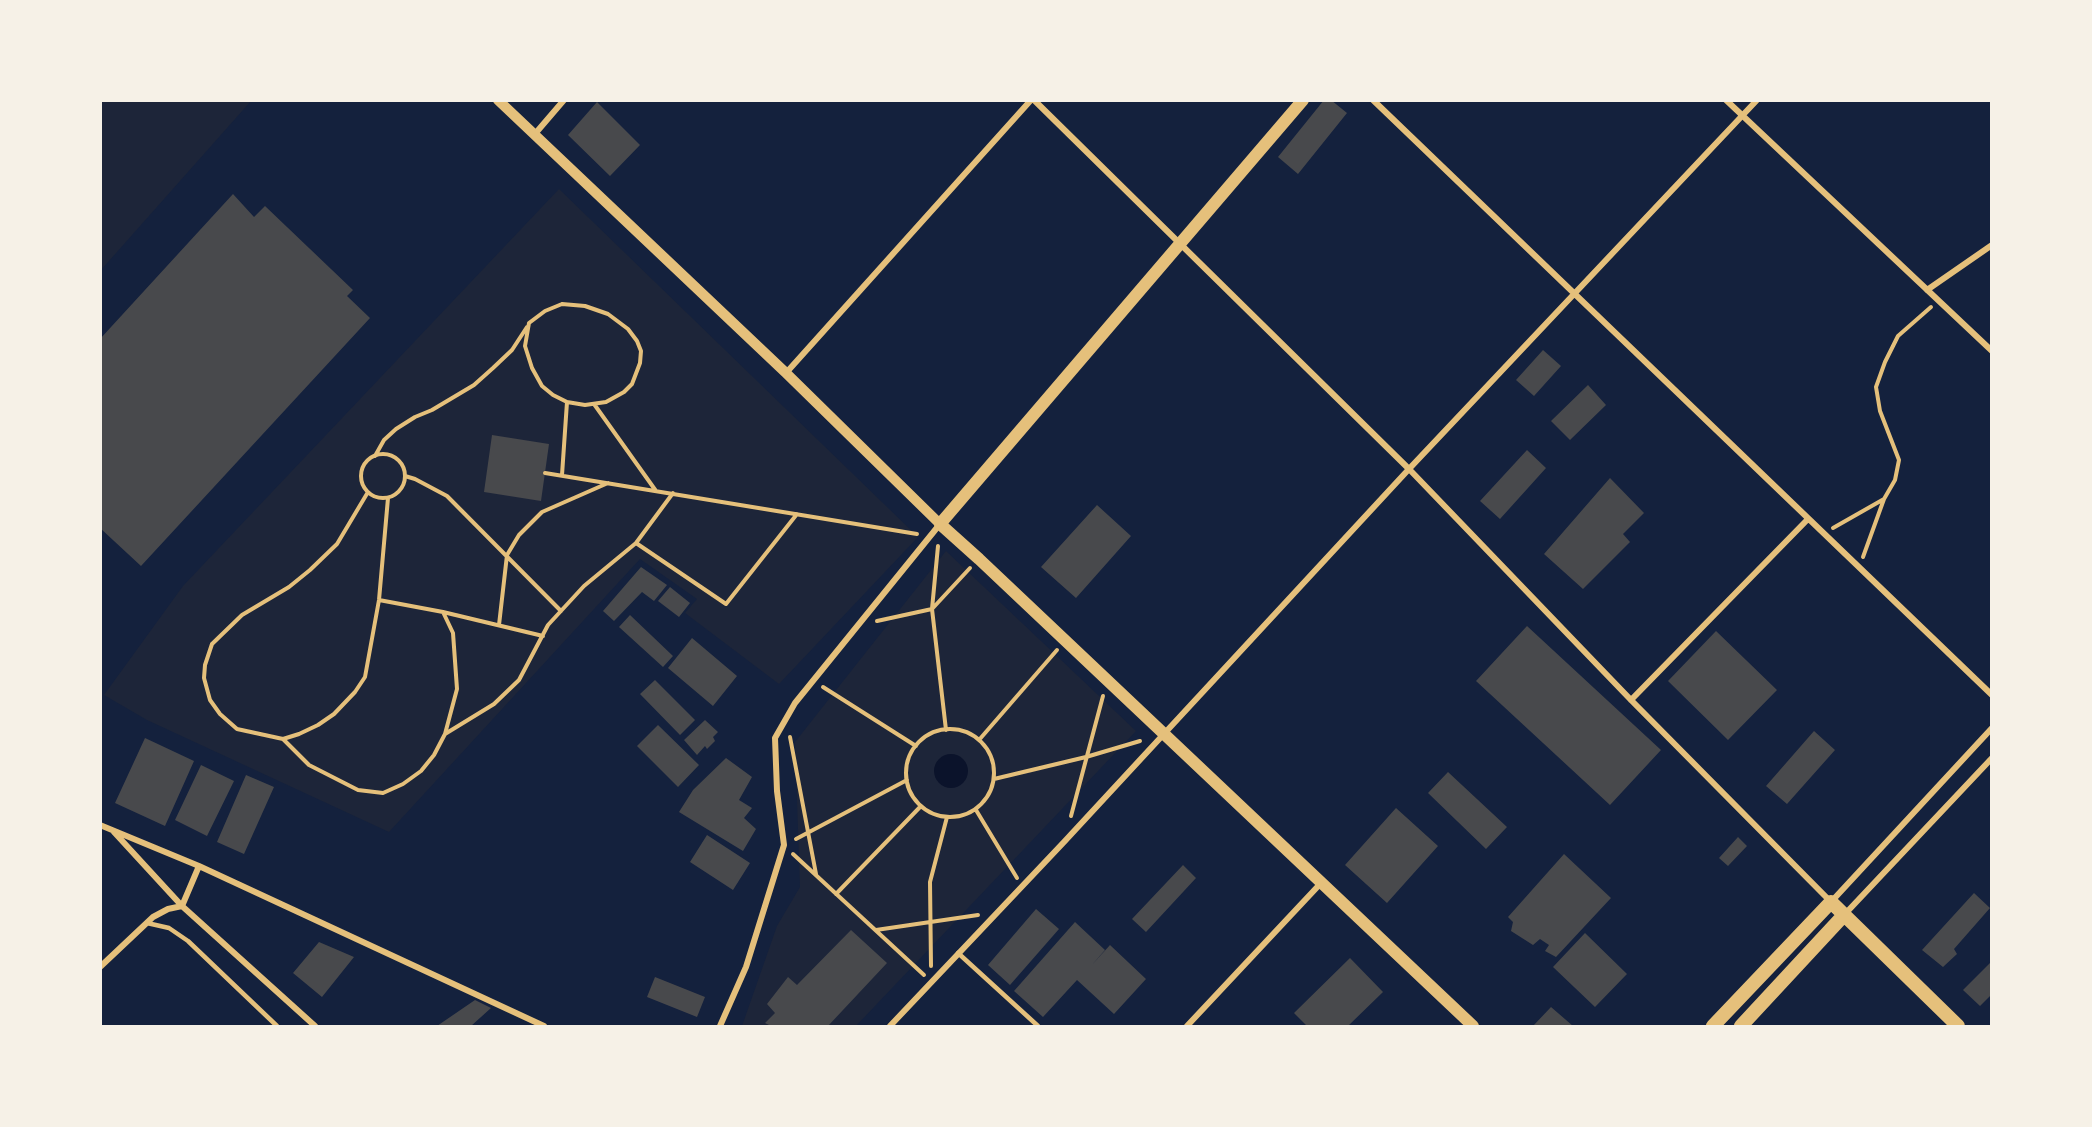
<!DOCTYPE html>
<style>
body{margin:0}
#map{position:relative;width:2092px;height:1127px;overflow:hidden;background:#14213d;font-family:"Titillium Web",sans-serif}
canvas{display:block}
.frame{position:absolute;inset:0;border:102px solid #f6f1e7;pointer-events:none}
</style>
<div id="map">
<canvas width="2092" height="1127"></canvas>
<div class="frame"></div>
</div>
<script>
const g = document.querySelector('canvas').getContext('2d');
g.lineJoin = 'round';
function fillPath(path, color) {
  g.fillStyle = color;
  g.fill(path, 'evenodd');
}
function toPath(rows) {
  const path = new Path2D();
  for (const r of rows) {
    if (r.length === 3) {
      path.moveTo(r[0] + r[2], r[1]);
      path.arc(r[0], r[1], r[2], 0, 2 * Math.PI);
      continue;
    }
    path.moveTo(r[0], r[1]);
    for (let i = 2; i < r.length; i += 2) path.lineTo(r[i], r[i + 1]);
  }
  return path;
}
function stroke(path, color, width, dash) {
  g.strokeStyle = color;
  g.lineWidth = width;
  g.lineCap = dash ? 'butt' : 'round';
  g.setLineDash(dash || []);
  g.stroke(path);
}
const green = toPath([
 [101,100,251,101,101,270,100,101],
 [559,189,918,537,779,684,685,613,697,599,640,559,389,832,147,720,104,695,183,586],
 [946,551,1136,731,856,1026,742,1026,777,926,800,887,795,742]
]);
const water = toPath([
 [951,771,17]
]);
const building = toPath([
 [1324,100,1331,100,1347,113,1298,174,1278,157],
 [597,102,640,145,610,176,568,135],
 [233,194,254,217,265,206,353,290,347,296,370,318,141,566,100,528,100,339],
 [1543,350,1561,366,1534,396,1516,380],
 [1588,385,1606,405,1570,440,1551,421],
 [492,435,549,444,541,501,484,492],
 [1527,450,1546,468,1500,519,1480,501],
 [1610,478,1644,513,1623,534,1630,542,1583,589,1544,554],
 [1097,505,1131,536,1076,598,1041,567],
 [641,567,667,585,654,601,642,592,614,621,603,611],
 [670,587,690,603,679,617,658,601],
 [630,615,673,656,663,667,619,627],
 [1527,626,1661,750,1610,805,1476,681],
 [1716,631,1777,690,1728,740,1668,681],
 [692,638,737,676,713,706,668,668],
 [655,680,695,720,680,735,640,694],
 [705,720,718,732,713,737,715,741,707,749,705,746,697,755,684,740],
 [658,725,699,765,678,787,637,746],
 [1814,731,1835,750,1787,804,1766,786],
 [145,738,194,761,165,826,115,803],
 [726,758,752,777,739,800,752,808,744,818,756,829,743,851,679,812,693,790],
 [201,765,234,781,207,836,175,820],
 [1448,772,1507,827,1486,849,1428,793],
 [246,775,274,787,244,854,217,842],
 [1396,808,1438,846,1387,903,1345,865],
 [707,835,750,863,733,890,690,862],
 [1738,837,1747,846,1728,866,1719,858],
 [1564,854,1611,898,1556,957,1545,951,1549,945,1540,939,1533,945,1511,931,1513,922,1508,917],
 [1183,865,1196,878,1146,932,1132,919],
 [1974,893,1990,908,1954,949,1957,954,1943,967,1922,950],
 [1036,909,1059,929,1010,985,988,965],
 [1075,922,1105,950,1091,966,1110,945,1146,979,1114,1014,1077,980,1043,1017,1014,991],
 [851,930,887,963,828,1026,771,1026,765,1023,775,1013,767,1004,788,977,797,985],
 [1585,933,1627,974,1595,1007,1553,967],
 [319,942,354,957,322,997,293,973],
 [1350,958,1383,992,1348,1026,1307,1026,1294,1013],
 [1992,961,1992,994,1980,1006,1963,990],
 [655,977,705,997,697,1017,647,997],
 [475,1000,491,1008,471,1026,437,1026],
 [1551,1007,1573,1026,1533,1026]
]);
const path = toPath([
 [562,304,585,306,608,314,628,329,637,341,641,351,640,363,632,384,624,392,606,402,585,405,567,402,553,395,542,386,532,368,525,346,529,323,545,311,562,304],
 [594,404,656,491],
 [383,476,22],
 [375,456,384,440,396,429,415,417,432,410,474,385,493,368,512,350,527,327],
 [545,473,917,534],
 [562,475,567,402],
 [405,476,415,479,447,496,561,611],
 [368,492,337,544,310,570,289,587,242,615,212,644,205,665,204,678,210,700,220,714,237,729,283,739,299,734,318,725,334,714,355,692,365,677,379,600,388,498],
 [673,493,636,543,726,604,797,514],
 [1833,528,1884,499],
 [938,546,932,609,946,730],
 [1863,557,1884,499,1895,480,1899,460,1880,411,1876,387,1885,362,1898,336,1931,307],
 [379,600,443,612,543,636],
 [877,621,932,609,970,568],
 [499,625,507,555,519,535,542,512,608,483],
 [823,687,916,746],
 [950,773,44],
 [445,734,494,704,519,680,548,625,584,586,636,543],
 [790,737,816,874],
 [283,739,309,765,358,790,383,793,403,784,421,771,434,755,445,734,457,689,453,633,443,612],
 [979,740,1057,650],
 [994,779,1086,757,1140,741],
 [976,810,1017,878],
 [1071,816,1103,696],
 [796,839,907,780],
 [793,854,924,975],
 [836,894,921,806],
 [876,930,978,915],
 [931,966,930,882,947,817]
]);
const service = toPath([
 [147,923,169,928,188,941,277,1026],
 [958,953,1038,1026]
]);
const minor = toPath([
 [1034,100,1409,469,1631,700,1831,902,1992,728],
 [1373,100,1992,695],
 [1726,100,1992,351],
 [534,135,564,100],
 [1927,290,1992,245],
 [786,373,1031,100],
 [1631,700,1808,519],
 [100,825,199,866,544,1026],
 [114,832,182,906,315,1026],
 [182,906,199,866],
 [1845,914,1992,758],
 [100,967,153,917,168,909,182,906],
 [720,1026,746,967,784,845,777,791,775,738,795,703,940,524],
 [890,1026,1064,842,1409,469,1757,100],
 [1187,1026,1321,883]
]);
const tertiary = toPath([
 [498,100,786,373,940,524]
]);
const secondary = toPath([
 [1303,100,940,524,979,559,1473,1026]
]);
const primary = toPath([
 [1713,1026,1831,902,1958,1026],
 [1741,1026,1844,915]
]);
fillPath(green, '#1d2539');
fillPath(water, '#0b132b');
fillPath(building, '#48494c');
stroke(path, '#e5c07b', 4);
stroke(service, '#e5c07b', 4.5);
stroke(minor, '#e5c07b', 6);
stroke(tertiary, '#e5c07b', 10);
stroke(secondary, '#e5c07b', 12);
stroke(primary, '#e5c07b', 14);
</script>
